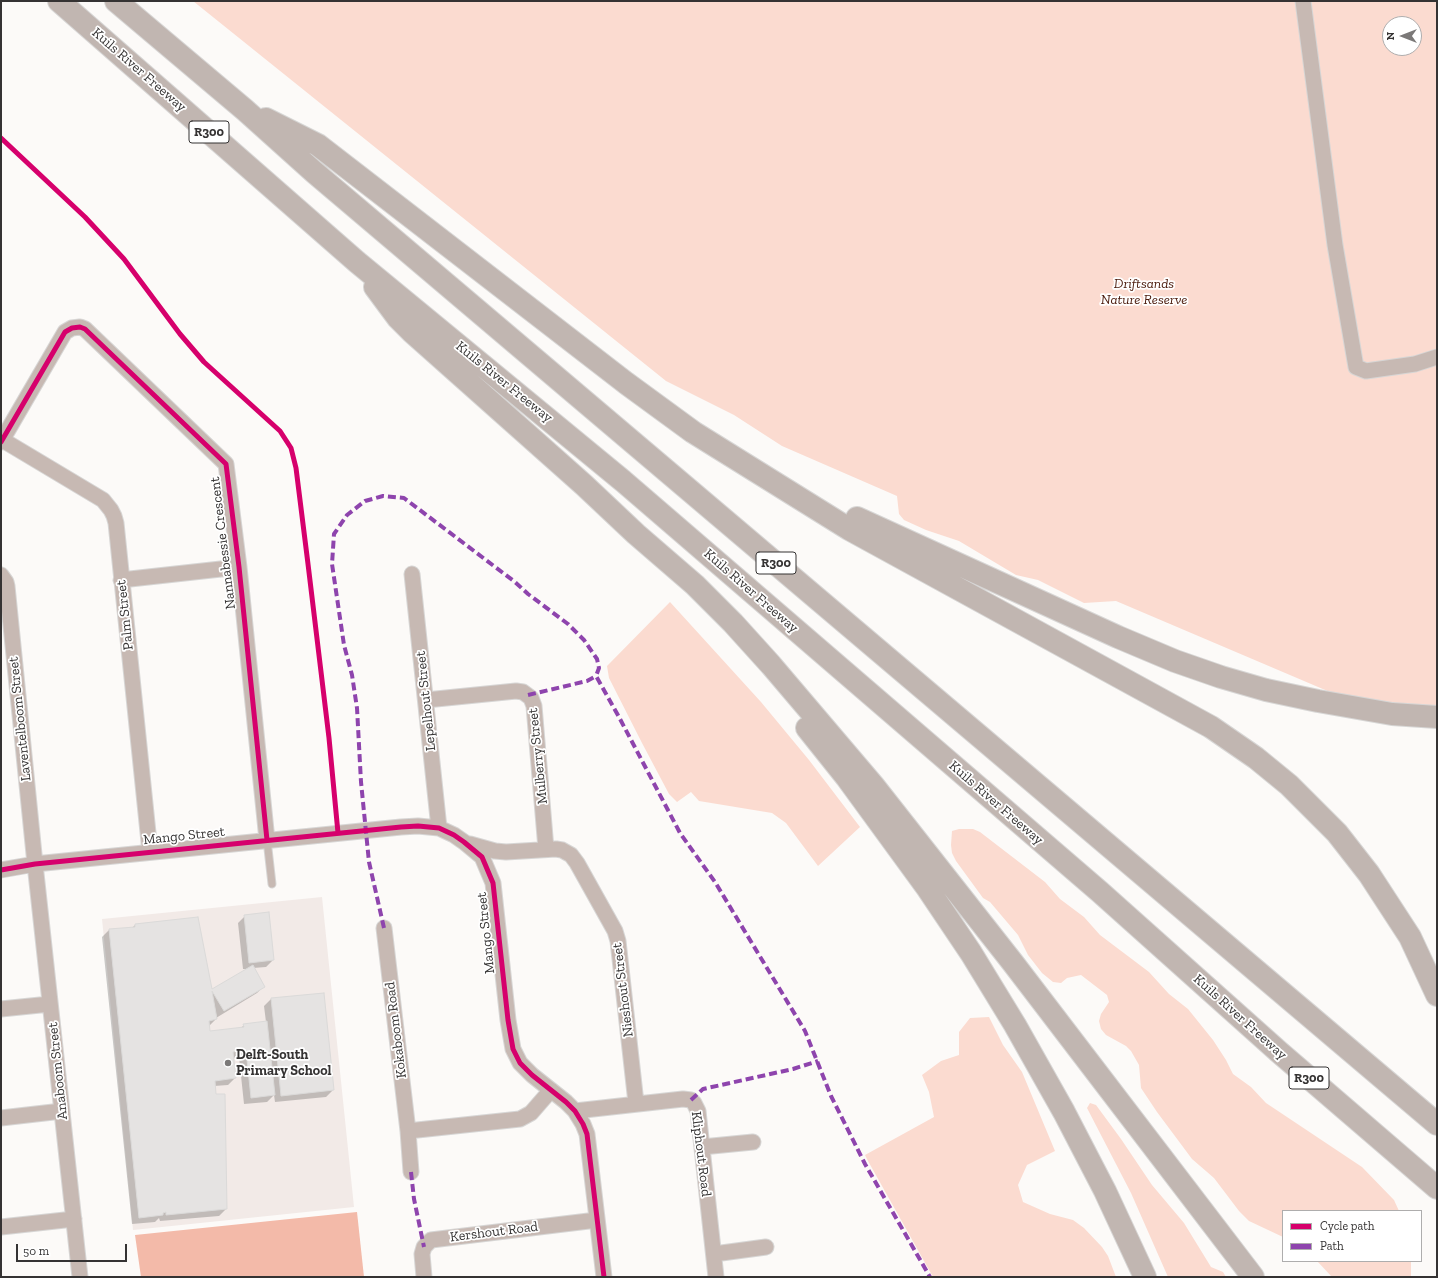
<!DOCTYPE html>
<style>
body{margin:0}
#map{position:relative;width:1438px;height:1278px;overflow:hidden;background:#fcfaf8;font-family:"Zilla Slab",serif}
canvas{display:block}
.frame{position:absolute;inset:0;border:2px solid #353333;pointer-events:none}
.legend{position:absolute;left:1282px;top:1210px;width:140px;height:52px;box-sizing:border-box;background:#fff;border:1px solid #aeadad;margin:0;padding:5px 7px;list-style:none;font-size:12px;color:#353333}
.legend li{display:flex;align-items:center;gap:8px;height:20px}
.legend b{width:20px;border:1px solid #aeadad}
.north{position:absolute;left:1382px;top:16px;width:40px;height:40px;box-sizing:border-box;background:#fff;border:1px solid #aeadad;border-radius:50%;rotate:270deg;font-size:11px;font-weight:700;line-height:16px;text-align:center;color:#353333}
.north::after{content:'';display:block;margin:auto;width:14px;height:18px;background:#7b7978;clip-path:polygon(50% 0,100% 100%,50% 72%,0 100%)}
.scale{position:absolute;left:16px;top:1244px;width:111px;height:18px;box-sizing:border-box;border:2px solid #353333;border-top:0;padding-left:5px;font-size:12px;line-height:14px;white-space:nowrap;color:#353333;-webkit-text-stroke:3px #fff;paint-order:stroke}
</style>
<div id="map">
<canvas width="1438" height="1278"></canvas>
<div class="frame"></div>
<ul class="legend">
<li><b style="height:5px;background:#d6006c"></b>Cycle path</li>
<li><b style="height:5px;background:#8e44ad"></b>Path</li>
</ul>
<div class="north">N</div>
<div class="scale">50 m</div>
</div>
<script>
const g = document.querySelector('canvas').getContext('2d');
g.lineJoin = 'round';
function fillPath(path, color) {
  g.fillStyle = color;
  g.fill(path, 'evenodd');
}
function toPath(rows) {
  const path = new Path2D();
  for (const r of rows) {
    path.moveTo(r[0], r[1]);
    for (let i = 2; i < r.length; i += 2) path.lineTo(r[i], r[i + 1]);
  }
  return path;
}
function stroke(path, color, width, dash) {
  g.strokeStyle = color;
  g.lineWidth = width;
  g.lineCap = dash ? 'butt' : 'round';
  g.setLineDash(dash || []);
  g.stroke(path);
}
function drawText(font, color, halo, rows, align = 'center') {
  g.font = font + ' "Zilla Slab",serif';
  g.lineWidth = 3.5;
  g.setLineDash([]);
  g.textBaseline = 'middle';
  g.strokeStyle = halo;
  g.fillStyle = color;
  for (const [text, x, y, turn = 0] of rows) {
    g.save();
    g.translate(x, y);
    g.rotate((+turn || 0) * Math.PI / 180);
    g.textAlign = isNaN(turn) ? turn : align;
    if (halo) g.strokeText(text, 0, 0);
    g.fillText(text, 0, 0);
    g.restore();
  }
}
const built = toPath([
 [322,897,354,1207,133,1230,102,919]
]);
const green = toPath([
 [193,1,1437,1,1437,719,1398,721,1116,601,1084,603,1038,580,1016,575,959,541,926,530,904,520,899,514,897,496,782,446,734,415,666,381],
 [1390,24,1414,24,1414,48,1390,48],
 [670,602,761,702,809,760,860,827,818,866,786,823,772,813,699,801,691,792,677,802,669,794,642,743,609,678,607,666],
 [959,829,973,829,980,832,1045,882,1060,899,1084,917,1100,935,1149,972,1169,994,1188,1009,1213,1040,1226,1060,1233,1074,1251,1087,1266,1103,1362,1167,1394,1200,1399,1211,1283,1211,1283,1237,1249,1221,1239,1211,1214,1178,1192,1159,1157,1112,1141,1088,1139,1065,1131,1051,1126,1046,1106,1035,1101,1029,1099,1021,1101,1014,1109,1002,1107,995,1081,975,1067,978,1061,983,1053,982,1042,973,1028,955,1018,935,990,902,983,898,956,861,952,853,951,845,952,831],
 [989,1017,1003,1045,1022,1072,1055,1151,1027,1165,1018,1185,1023,1202,1050,1214,1073,1220,1084,1228,1102,1247,1108,1256,1116,1277,933,1277,868,1161,865,1155,934,1117,929,1092,922,1075,941,1061,959,1055,959,1032,970,1018],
 [1090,1103,1096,1105,1121,1139,1152,1185,1184,1223,1211,1267,1223,1272,1226,1277,1168,1277,1131,1193,1087,1108],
 [1317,1261,1411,1261,1411,1277,1332,1277]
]);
const water = toPath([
 [357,1212,364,1277,141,1277,135,1235]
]);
const shadow = toPath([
 [245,916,273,960,266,967,253,968,264,986,257,993,216,1018,216,1019,209,1026,209,1032,240,1029,244,1025,266,1022,264,1006,271,999,333,1090,326,1097,275,1102,274,1095,267,1102,244,1104,239,1057,232,1058,235,1078,228,1085,214,1086,226,1209,219,1216,160,1221,159,1218,155,1222,132,1224,102,937,109,930,132,928,135,925,197,918,211,991,248,969,243,969,238,923]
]);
const building = toPath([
 [269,912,274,960,249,963,244,915,269,912],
 [198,917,212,989,253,965,265,987,224,1011,212,991,217,1019,209,1021,210,1031,244,1027,243,1024,267,1021,275,1095,251,1098,246,1050,233,1052,236,1078,215,1081,216,1094,225,1094,227,1209,166,1215,166,1212,163,1213,163,1215,139,1218,109,929,135,927,135,924,198,917],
 [324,993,334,1090,281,1096,271,998,324,993]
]);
const service = toPath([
 [267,840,272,884]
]);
const minor = toPath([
 [1303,1,1335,245,1356,367,1366,371,1415,364,1437,357],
 [1,439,103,500,111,510,114,516,116,523,150,852],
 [1,442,65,332,72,328,80,327,85,329,226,464,239,567,267,840],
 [412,574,439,828],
 [1,575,6,582,7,586,35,864,80,1277],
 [121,580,239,567],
 [426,700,516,691,523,692,531,698,534,706,546,849],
 [470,844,495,851,506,852,556,849,562,850,571,855,577,863,615,931,618,941,636,1103],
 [1,870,35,864,401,827,418,826,439,828,454,835,464,842,482,857,493,883,508,1020,513,1049,520,1063,532,1075,566,1102,575,1111,583,1124,587,1134,604,1277],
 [384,928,408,1131,411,1172],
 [1,1009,50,1004],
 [575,1111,683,1099,691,1100,694,1103,698,1111,716,1277],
 [1,1118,62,1111],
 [408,1131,520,1119,531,1113,551,1090],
 [702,1147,753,1142],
 [1,1227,74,1219],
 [714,1254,766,1247],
 [424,1277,422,1254,424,1247,431,1240,597,1220]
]);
const motorway = toPath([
 [59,1,357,262,623,481,1100,892,1279,1052,1437,1188],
 [116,1,245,110,314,172,1437,1124],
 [266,119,318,145,626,383,693,432,849,529,1211,727,1256,758,1289,785,1337,833,1369,874,1410,937,1437,995],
 [375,287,398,318,412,332,584,485,636,534,695,585,733,623,771,665,873,785,1013,963,1253,1277],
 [857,518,1118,637,1175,661,1221,677,1266,690,1318,701,1392,714,1437,717],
 [807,728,847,778,928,889,971,953,1015,1025,1064,1112,1105,1191,1145,1277]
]);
const quiet = toPath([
 [528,695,587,681,596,676],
 [384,928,369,862,361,782,357,708,352,675,344,645,332,564,334,534,347,515,365,501,383,496,404,498,515,582,528,594,568,624,584,640,597,659,599,668,596,676,619,717,680,833,715,882,805,1031,831,1096,865,1164,930,1277],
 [691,1100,703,1089,793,1069,818,1061],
 [411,1172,414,1199,424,1247]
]);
const cycleway = toPath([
 [1,138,85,217,124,259,180,334,204,362,280,431,291,448,296,468,308,564,329,738,338,833],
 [1,442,65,332,72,328,80,327,85,329,226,464,239,567,267,840],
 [1,870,35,864,401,827,418,826,439,828,454,835,464,842,482,857,493,883,508,1020,513,1049,520,1063,532,1075,566,1102,575,1111,583,1124,587,1134,604,1277]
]);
const markers = [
 [228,1063,4,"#7b7978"]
];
const shields = [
 [209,132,40],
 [776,563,40],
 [1309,1078,40]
];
const shieldNames = [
 ["R300",209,132],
 ["R300",776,563],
 ["R300",1309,1078]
];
const streetNames = [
 ["Kuils River Freeway",139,70,41],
 ["Kuils River Freeway",504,382,39],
 ["Nannabessie Crescent",223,543,-97],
 ["Kuils River Freeway",751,591,41],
 ["Palm Street",125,615,-96],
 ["Lepelhout Street",426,701,-96],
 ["Laventelboom Street",20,719,-96],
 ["Mulberry Street",538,756,-96],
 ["Kuils River Freeway",996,803,41],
 ["Mango Street",184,836,-6],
 ["Mango Street",486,933,-96],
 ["Nieshout Street",623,990,-97],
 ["Kuils River Freeway",1240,1017,42],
 ["Kokaboom Road",396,1030,-97],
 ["Anaboom Street",58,1071,-96],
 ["Kliphout Road",701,1154,83],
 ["Kershout Road",494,1232,-7]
];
const parkNames = [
 ["Driftsands",1144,284],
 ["Nature Reserve",1144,300]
];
const poiNames = [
 ["Delft-South",236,1055],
 ["Primary School",236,1071]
];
fillPath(built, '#f2eae7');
fillPath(green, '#fbdbd0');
fillPath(water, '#f3baa9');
fillPath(shadow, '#0003');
fillPath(building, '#e5e3e2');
stroke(building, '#dbdad9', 1);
stroke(service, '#d7d6d5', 9);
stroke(minor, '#d7d6d5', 17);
stroke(motorway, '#d7d6d5', 24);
stroke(service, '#c7b9b3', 7);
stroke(minor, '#c7b9b3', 15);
stroke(motorway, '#c1b6b1', 22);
stroke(quiet, '#8e44ad', 4, [8, 4]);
stroke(cycleway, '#d6006c', 5);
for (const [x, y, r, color] of markers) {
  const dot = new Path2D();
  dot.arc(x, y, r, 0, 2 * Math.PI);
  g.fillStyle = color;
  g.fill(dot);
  stroke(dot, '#fff', 1.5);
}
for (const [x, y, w] of shields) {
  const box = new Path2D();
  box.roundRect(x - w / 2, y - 11, w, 22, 3);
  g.fillStyle = '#fff';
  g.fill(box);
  stroke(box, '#353333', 1);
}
drawText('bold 13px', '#353333', null, shieldNames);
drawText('14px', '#353333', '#fff', streetNames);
drawText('italic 14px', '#491809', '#fff', parkNames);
drawText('bold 14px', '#353333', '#fff', poiNames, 'left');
</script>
